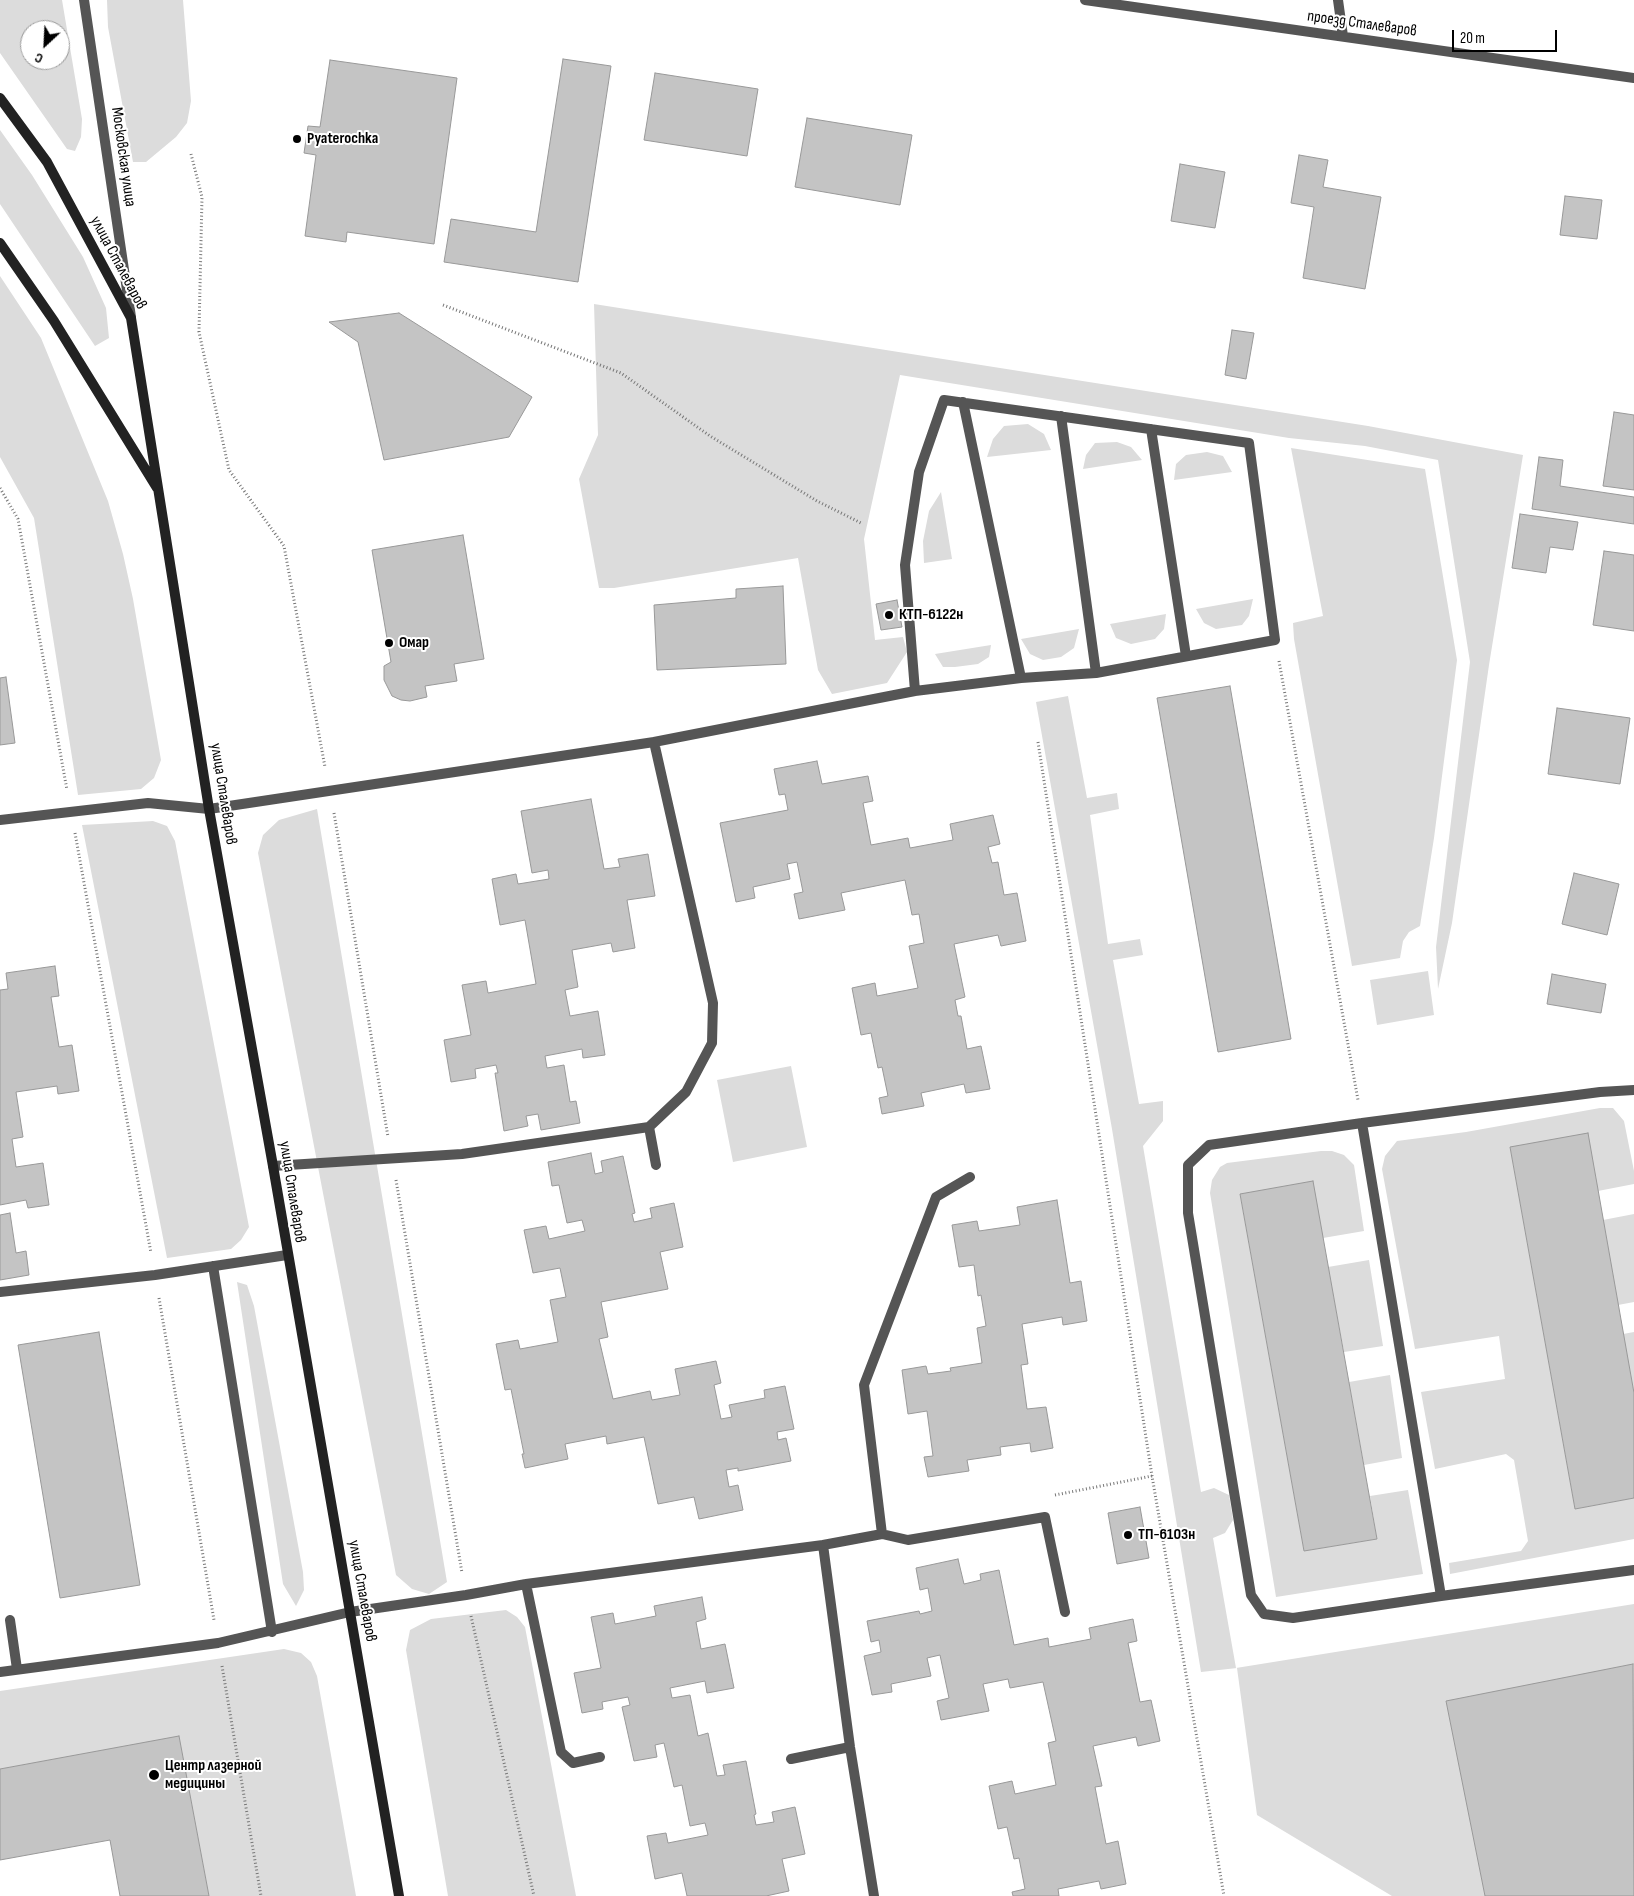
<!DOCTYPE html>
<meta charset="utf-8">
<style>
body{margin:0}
#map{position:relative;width:1634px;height:1896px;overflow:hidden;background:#fff;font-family:"Sofia Sans Condensed",sans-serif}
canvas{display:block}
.north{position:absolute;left:20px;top:20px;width:50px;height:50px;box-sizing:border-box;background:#fff;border:1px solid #999;border-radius:50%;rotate:205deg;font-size:14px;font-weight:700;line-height:20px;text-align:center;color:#000}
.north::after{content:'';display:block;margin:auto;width:18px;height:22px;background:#000;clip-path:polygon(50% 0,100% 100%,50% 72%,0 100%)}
.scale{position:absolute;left:1452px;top:30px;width:105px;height:22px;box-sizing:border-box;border:2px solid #000;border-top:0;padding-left:6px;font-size:15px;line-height:18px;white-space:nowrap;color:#000;-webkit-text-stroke:4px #fff;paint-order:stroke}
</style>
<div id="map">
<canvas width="1634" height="1896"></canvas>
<div class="north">С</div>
<div class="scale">20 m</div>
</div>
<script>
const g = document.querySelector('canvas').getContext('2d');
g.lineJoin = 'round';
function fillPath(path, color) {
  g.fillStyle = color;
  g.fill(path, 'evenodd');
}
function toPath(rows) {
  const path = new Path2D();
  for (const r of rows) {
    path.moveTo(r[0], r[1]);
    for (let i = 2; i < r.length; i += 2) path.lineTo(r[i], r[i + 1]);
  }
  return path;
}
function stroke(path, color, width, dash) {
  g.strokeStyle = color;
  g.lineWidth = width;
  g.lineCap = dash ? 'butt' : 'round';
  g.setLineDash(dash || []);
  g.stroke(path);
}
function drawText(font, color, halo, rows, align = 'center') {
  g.font = font + ' "Sofia Sans Condensed",sans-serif';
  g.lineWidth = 4;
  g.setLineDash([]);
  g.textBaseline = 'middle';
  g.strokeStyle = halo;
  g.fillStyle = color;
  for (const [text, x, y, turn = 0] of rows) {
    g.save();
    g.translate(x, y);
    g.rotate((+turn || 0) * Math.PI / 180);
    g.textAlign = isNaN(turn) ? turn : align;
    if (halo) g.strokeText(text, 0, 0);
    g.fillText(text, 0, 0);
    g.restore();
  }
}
const green = toPath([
 [0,0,62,0,82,119,81,137,75,151,67,149,0,53],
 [30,30,60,30,60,60,30,60],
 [107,0,183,0,191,101,187,123,176,137,146,162,133,162,108,27],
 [0,130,32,175,83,257,106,308,109,338,95,346,0,204],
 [0,276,41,338,108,501,123,554,133,599,161,760,154,778,141,789,78,795,34,518,0,457],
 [594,304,1368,426,1523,455,1489,665,1452,923,1438,989,1436,947,1470,662,1438,460,1365,446,1289,438,900,375,864,539,875,640,903,637,907,652,887,683,832,694,818,670,798,558,614,588,599,588,579,479,598,435],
 [1028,424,1044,434,1051,450,987,457,993,439,1004,426],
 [1117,442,1131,447,1142,460,1083,469,1086,455,1095,443],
 [1291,448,1425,469,1457,660,1434,838,1420,926,1409,932,1403,941,1400,958,1352,966,1294,639,1293,623,1323,616],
 [1207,452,1223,456,1232,472,1174,480,1176,464,1186,455],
 [941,492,952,559,924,563,923,541,929,511],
 [1253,599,1249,616,1242,625,1216,629,1204,623,1196,609],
 [1166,614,1164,629,1155,639,1131,644,1116,638,1110,624],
 [1079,629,1074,648,1061,657,1043,660,1030,654,1021,639],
 [991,645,989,657,978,664,955,667,943,667,935,654],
 [1068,696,1087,798,1117,793,1119,809,1090,815,1108,944,1140,939,1143,955,1113,960,1139,1104,1163,1101,1163,1121,1143,1146,1201,1492,1214,1488,1229,1495,1233,1520,1225,1533,1213,1538,1236,1668,1634,1604,1634,1896,1392,1896,1257,1815,1237,1668,1201,1672,1112,1129,1036,702],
 [317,809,447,1582,429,1594,412,1589,396,1575,258,853,263,835,279,820],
 [153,821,167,826,175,841,249,1227,241,1240,231,1249,167,1258,82,825],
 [1428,971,1434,1015,1377,1025,1370,980],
 [791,1066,807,1147,733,1162,717,1080],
 [1600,1108,1613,1108,1624,1121,1634,1171,1634,1184,1598,1191,1510,1147,1575,1509,1634,1498,1634,1539,1450,1574,1449,1563,1521,1551,1528,1541,1514,1460,1506,1454,1435,1469,1421,1392,1505,1379,1499,1336,1415,1349,1382,1169,1385,1156,1397,1141,1466,1132],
 [1321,1151,1332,1151,1344,1155,1354,1165,1364,1231,1323,1238,1240,1195,1304,1551,1377,1539,1370,1496,1408,1490,1423,1574,1276,1597,1210,1193,1212,1180,1220,1167,1227,1163],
 [1634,1214,1634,1302,1618,1305,1603,1220],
 [1369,1260,1383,1346,1344,1352,1328,1267],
 [237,1282,247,1285,254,1306,303,1572,304,1590,296,1606,283,1584],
 [1634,1332,1634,1393,1623,1334],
 [1390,1375,1402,1458,1364,1465,1349,1382],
 [506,1610,517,1617,525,1627,576,1896,448,1896,406,1650,410,1630,431,1619],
 [284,1649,301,1653,311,1662,317,1676,356,1896,209,1896,179,1737,0,1769,0,1691]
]);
const building = toPath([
 [563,59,611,66,578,282,444,262,451,219,536,232,563,59],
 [330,60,457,78,434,244,347,232,346,242,305,236,316,155,304,153,308,126,320,127,330,60],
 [655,73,758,89,747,156,644,140,655,73],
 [807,118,912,135,900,205,795,187,807,118],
 [1299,155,1328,160,1323,187,1381,197,1365,289,1303,278,1314,207,1291,203,1299,155],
 [1180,164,1225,172,1215,228,1171,221,1180,164],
 [1565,196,1602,200,1597,239,1560,235,1565,196],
 [399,313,532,397,509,437,384,460,358,342,329,322,399,313],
 [1232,330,1254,333,1246,379,1225,375,1232,330],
 [1614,412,1634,415,1634,490,1603,486,1614,412],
 [1539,457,1563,460,1560,486,1634,497,1634,524,1532,509,1539,457],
 [1520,514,1578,522,1573,550,1550,547,1546,573,1512,568,1520,514],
 [463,535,484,659,454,664,457,681,425,686,427,697,410,701,401,700,392,696,384,680,384,666,391,662,372,550,463,535],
 [1604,551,1634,555,1634,631,1593,625,1604,551],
 [783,586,786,664,657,670,654,605,736,598,736,589,783,586],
 [897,600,902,627,881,630,876,604,897,600],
 [6,677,15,743,0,745,0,678,6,677],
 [1230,686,1291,1039,1218,1052,1157,698,1230,686],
 [1557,708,1630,718,1620,784,1548,774,1557,708],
 [817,761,822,784,868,776,873,801,863,803,871,845,908,838,910,848,953,840,950,824,993,815,1000,844,988,847,992,863,998,862,1004,895,1017,893,1026,941,1001,946,998,935,954,944,965,997,955,1000,958,1016,961,1016,967,1049,981,1046,990,1089,966,1093,964,1084,921,1093,924,1106,882,1114,879,1098,888,1096,882,1067,878,1068,871,1033,861,1035,852,988,875,983,877,996,918,988,909,946,924,943,919,914,912,915,905,880,841,893,845,910,799,919,794,894,803,892,797,862,787,864,790,879,753,887,755,898,736,902,720,823,788,810,785,794,779,795,774,769,817,761],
 [591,799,604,869,620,867,618,859,648,854,655,896,627,900,635,948,613,952,611,943,572,950,578,987,565,990,570,1016,598,1011,605,1055,583,1058,582,1049,545,1056,547,1068,564,1065,570,1102,576,1101,580,1123,541,1130,538,1114,526,1116,528,1126,504,1131,495,1073,498,1073,496,1065,475,1069,476,1078,451,1082,444,1040,471,1035,462,985,486,981,488,993,536,984,525,920,500,925,492,879,516,874,518,884,549,879,548,870,532,873,521,811,591,799],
 [1574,873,1619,884,1607,935,1562,924,1574,873],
 [55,966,59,996,51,997,59,1047,72,1045,79,1091,58,1094,57,1086,16,1092,23,1137,12,1139,16,1167,43,1163,49,1205,28,1208,26,1200,0,1205,0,990,8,989,6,973,55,966],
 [1552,974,1606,984,1601,1013,1547,1004,1552,974],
 [1588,1133,1634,1393,1634,1498,1575,1509,1510,1147,1588,1133],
 [591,1153,595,1174,603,1172,601,1161,623,1156,635,1213,632,1214,634,1222,652,1218,650,1208,674,1203,683,1247,660,1252,668,1289,601,1302,608,1337,599,1339,613,1399,650,1391,652,1400,680,1395,675,1369,716,1361,721,1383,714,1385,721,1419,732,1417,729,1405,765,1398,764,1390,785,1386,794,1429,777,1432,778,1440,786,1438,791,1461,738,1471,738,1468,726,1470,729,1487,738,1485,743,1510,699,1519,694,1497,658,1504,644,1437,607,1444,606,1436,565,1444,568,1459,525,1468,522,1454,524,1454,511,1389,505,1390,496,1344,518,1340,520,1349,558,1342,550,1300,566,1297,560,1268,533,1273,524,1230,546,1226,549,1239,585,1231,582,1220,567,1223,559,1185,552,1186,548,1162,591,1153],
 [1313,1181,1377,1539,1304,1551,1240,1194,1313,1181],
 [1057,1200,1070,1283,1081,1281,1087,1321,1063,1325,1062,1317,1022,1324,1028,1364,1021,1365,1027,1409,1046,1407,1053,1448,1031,1452,1030,1443,1000,1447,1001,1455,967,1460,969,1471,928,1477,924,1457,933,1456,927,1411,908,1414,902,1370,926,1366,928,1374,951,1371,950,1368,982,1363,977,1328,986,1326,981,1295,978,1296,974,1265,959,1267,952,1225,977,1221,979,1231,1020,1225,1017,1207,1057,1200],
 [10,1213,16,1253,26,1251,29,1275,0,1280,0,1215,10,1213],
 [99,1332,140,1585,60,1598,18,1345,99,1332],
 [1140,1507,1149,1558,1117,1564,1108,1513,1140,1507],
 [958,1559,964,1584,981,1580,980,1574,999,1570,1014,1645,1048,1638,1049,1647,1091,1639,1089,1628,1133,1619,1137,1641,1128,1643,1140,1702,1151,1700,1160,1741,1138,1746,1136,1737,1093,1746,1102,1786,1095,1787,1106,1844,1118,1841,1126,1884,1101,1889,1099,1881,1058,1889,1059,1896,1013,1896,1012,1892,1025,1889,1019,1858,1014,1859,1007,1827,998,1829,989,1786,1012,1781,1015,1794,1056,1785,1048,1743,1056,1741,1043,1682,1010,1688,1008,1679,983,1684,989,1711,941,1720,937,1701,949,1698,940,1655,927,1658,931,1676,891,1684,892,1692,872,1695,864,1656,881,1652,879,1640,871,1642,867,1621,919,1611,920,1614,932,1611,928,1588,920,1590,916,1568,958,1559],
 [702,1597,706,1619,696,1622,701,1649,725,1644,734,1688,707,1693,705,1681,670,1688,672,1698,690,1695,698,1736,708,1733,717,1776,725,1775,723,1765,746,1761,756,1814,754,1815,756,1825,774,1822,772,1812,795,1807,805,1854,782,1859,789,1891,766,1896,687,1896,682,1873,655,1879,647,1836,666,1833,668,1843,708,1835,705,1823,690,1826,682,1785,674,1787,664,1743,655,1745,657,1757,634,1761,622,1707,630,1705,628,1697,602,1702,603,1709,582,1713,574,1673,601,1668,591,1617,613,1613,615,1624,656,1616,654,1606,702,1597],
 [1633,1664,1634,1896,1485,1896,1446,1701,1633,1664],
 [179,1736,209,1896,120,1896,110,1840,0,1860,0,1769,179,1736]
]);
const path = toPath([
 [191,154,202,197,199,332,229,470,284,546,325,767],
 [443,305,621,373,710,436,817,501,861,523],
 [0,488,18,519,67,790],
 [1279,661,1358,1100],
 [1038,742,1152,1476,1224,1896],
 [334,813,388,1137],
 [75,833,151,1253],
 [396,1180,462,1573],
 [159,1298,214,1620],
 [1055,1495,1152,1476],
 [471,1616,534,1896],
 [222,1666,261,1896]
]);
const service = toPath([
 [963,402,1021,678],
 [1061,416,1096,673],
 [1151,429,1186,656],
 [654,742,713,1003,712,1043,686,1092,649,1127,656,1165],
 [0,820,148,803,209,809,654,742,915,691,1021,678,1096,673,1275,640,1249,443,944,400,919,472,905,565,915,691],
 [1362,1123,1209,1145,1188,1165,1188,1213,1251,1595,1264,1614,1293,1618,1441,1596,1634,1570],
 [273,1166,462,1154,649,1127],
 [213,1266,272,1632],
 [0,1292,155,1275,287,1255],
 [882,1534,908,1540,1045,1517,1065,1612],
 [526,1584,561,1752,573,1763,600,1757],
 [1441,1596,1362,1123,1600,1092,1634,1090],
 [10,1620,17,1669],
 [0,1672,218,1643,350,1612,466,1595,526,1584,823,1545],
 [791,1759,850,1747],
 [874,1896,850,1747,823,1545,882,1534,864,1385,936,1197,970,1177]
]);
const minor = toPath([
 [1085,0,1634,78],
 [1338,0,1343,36]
]);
const tertiary = toPath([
 [84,0,131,317]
]);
const secondary = toPath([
 [0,98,47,162,131,318,209,809,273,1166,399,1896],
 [0,243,54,321,157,488]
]);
const markers = [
 [297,139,5,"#000"],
 [889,615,5,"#000"],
 [389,643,5,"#000"],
 [1128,1535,5,"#000"],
 [154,1775,6,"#000"]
];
const streetNames = [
 ["проезд Сталеваров",1362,24,8],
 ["Московская улица",123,157,82],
 ["улица Сталеваров",118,263,62],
 ["улица Сталеваров",223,794,81],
 ["улица Сталеваров",292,1192,81],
 ["улица Сталеваров",362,1591,80]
];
const poiNames = [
 ["Pyaterochka",307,139],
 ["КТП-6122н",899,615],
 ["Омар",399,643],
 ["ТП-6103н",1138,1535],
 ["Центр лазерной",165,1766],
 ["медицины",165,1784]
];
fillPath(green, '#dcdcdc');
fillPath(building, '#c4c4c4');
stroke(building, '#999', 1);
stroke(path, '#777', 3, [1, 2.5]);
stroke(service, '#555', 10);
stroke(minor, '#555', 10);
stroke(tertiary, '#555', 10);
stroke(secondary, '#222', 10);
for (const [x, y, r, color] of markers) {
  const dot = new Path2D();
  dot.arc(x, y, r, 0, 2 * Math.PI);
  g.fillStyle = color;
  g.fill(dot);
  stroke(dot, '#fff', 2);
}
drawText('16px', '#000', '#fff', streetNames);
drawText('bold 16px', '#000', '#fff', poiNames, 'left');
</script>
